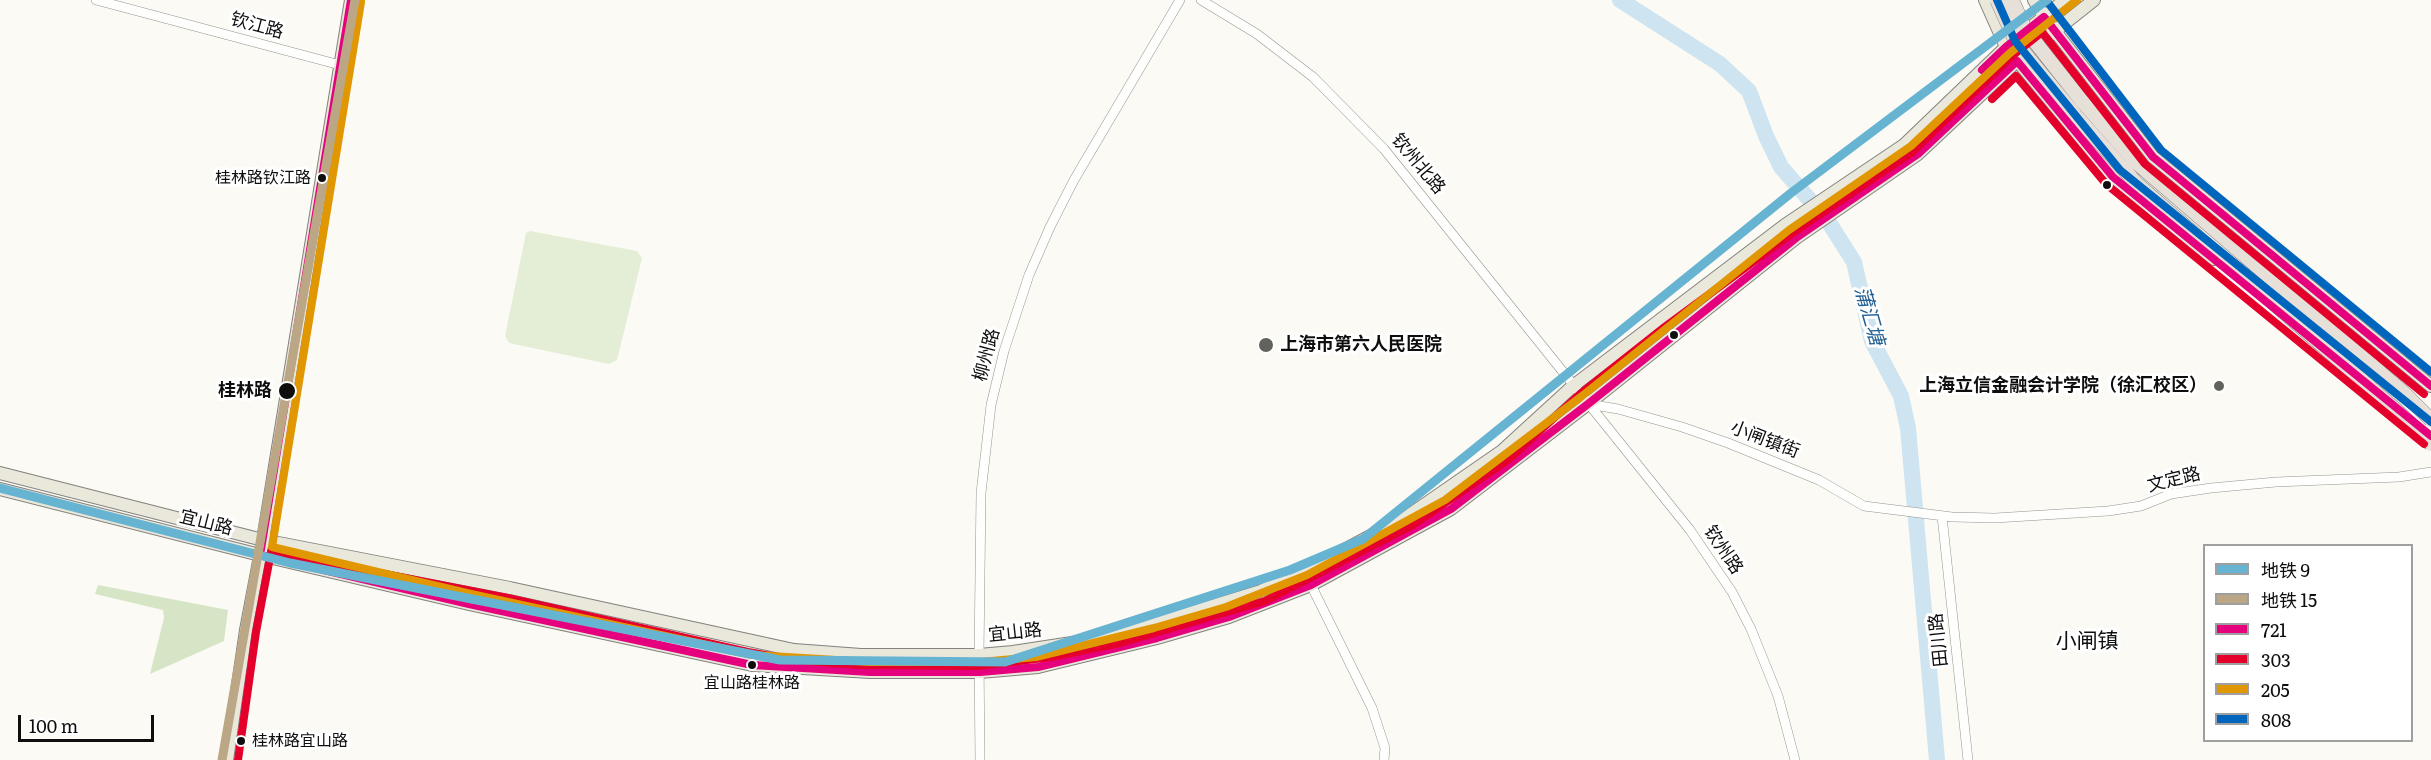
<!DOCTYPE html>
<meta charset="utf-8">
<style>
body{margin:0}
#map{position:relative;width:2431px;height:760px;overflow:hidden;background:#fbfaf4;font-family:Literata,"Noto Sans SC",serif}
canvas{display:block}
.legend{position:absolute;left:2203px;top:544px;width:210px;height:198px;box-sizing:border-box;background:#fff;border:2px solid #9f9f9f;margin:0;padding:8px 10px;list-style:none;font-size:18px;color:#0e0e0e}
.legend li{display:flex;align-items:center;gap:12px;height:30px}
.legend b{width:30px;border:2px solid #9f9f9f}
.scale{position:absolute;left:18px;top:715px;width:136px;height:27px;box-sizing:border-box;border:3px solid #0e0e0e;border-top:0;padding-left:8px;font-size:18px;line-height:21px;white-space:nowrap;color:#0e0e0e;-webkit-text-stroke:4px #fff;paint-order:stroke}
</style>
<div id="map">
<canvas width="2431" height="760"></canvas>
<ul class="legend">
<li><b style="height:8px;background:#67b3d2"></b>地铁 9</li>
<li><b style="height:8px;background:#bba786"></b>地铁 15</li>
<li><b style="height:8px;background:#e5007d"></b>721</li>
<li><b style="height:8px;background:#e4002b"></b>303</li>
<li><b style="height:8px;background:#e09701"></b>205</li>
<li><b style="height:8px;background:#0065bd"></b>808</li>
</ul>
<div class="scale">100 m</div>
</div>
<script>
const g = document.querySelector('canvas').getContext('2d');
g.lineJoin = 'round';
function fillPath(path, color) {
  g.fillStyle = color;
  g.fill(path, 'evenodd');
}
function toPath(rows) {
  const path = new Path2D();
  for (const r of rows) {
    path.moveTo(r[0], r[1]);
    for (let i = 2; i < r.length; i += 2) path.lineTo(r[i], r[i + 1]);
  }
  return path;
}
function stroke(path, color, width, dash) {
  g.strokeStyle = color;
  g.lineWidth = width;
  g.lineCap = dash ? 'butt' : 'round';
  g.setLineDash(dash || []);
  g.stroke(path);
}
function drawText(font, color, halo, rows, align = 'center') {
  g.font = font + ' Literata,"Noto Sans SC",serif';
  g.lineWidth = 6;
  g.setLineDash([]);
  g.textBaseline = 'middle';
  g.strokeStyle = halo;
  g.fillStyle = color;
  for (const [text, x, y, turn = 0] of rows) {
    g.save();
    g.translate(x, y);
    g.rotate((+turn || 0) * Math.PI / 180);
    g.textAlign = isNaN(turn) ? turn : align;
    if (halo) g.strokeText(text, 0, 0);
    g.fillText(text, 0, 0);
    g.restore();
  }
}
const green = toPath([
 [530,231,637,251,642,258,617,360,609,364,509,343,505,336,526,233]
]);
const forest = toPath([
 [98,585,228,610,224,641,150,674,164,618,163,610,95,594]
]);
const river = toPath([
 [1620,0,1720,64,1749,91,1766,136,1781,167,1828,221,1854,262,1872,341,1901,396,1908,428,1937,760]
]);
const minor = toPath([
 [96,0,340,65],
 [1201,0,1257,34,1313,77,1384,149,1690,530,1732,592,1751,629,1778,696,1795,760],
 [1588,404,1618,409,1682,427,1728,443,1819,480,1864,506,1952,517,1995,518,2108,511,2141,506,2171,494,2211,488,2276,482,2399,477,2431,472],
 [1942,516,1968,760],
 [1311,585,1372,708,1385,748,1384,760],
 [980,760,979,655,981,493,991,405,1004,351,1029,275,1050,227,1074,180,1180,0]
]);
const major = toPath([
 [1985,0,2006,47,2113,177,2214,259],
 [2034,0,2044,17,2153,157,2431,386],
 [0,473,263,540,510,588,794,650,861,655,979,655,1013,652,1085,641,1160,622,1261,591,1333,556,1408,516,1502,451,1573,386,1785,225,1904,145,2006,47,2065,0],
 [0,489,260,555,469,604,752,665,870,672,980,672,1038,667,1157,638,1229,617,1311,585,1451,509,1588,404,1796,238,1918,154,2017,61,2094,0],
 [227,760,246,630,263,540,351,0]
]);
const highwayBridge = toPath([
 [1997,0,2017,44,2075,115,2137,184,2395,409,2431,444],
 [2012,0,2025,29,2081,100,2138,164,2403,392,2431,420]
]);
const bus1 = toPath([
 [351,0,260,555,469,604,752,665,870,672,980,672,1038,667,1157,638,1229,617,1311,585,1451,509,1588,404,1796,238,1918,154,2017,61,2113,177,2431,436],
 [1982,70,2006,47,2044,17,2153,157,2431,386]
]);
const bus2 = toPath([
 [1992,99,2016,76,2106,184,2424,444],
 [238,760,256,632,271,552,508,598,748,652,793,660,860,665,979,666,1051,657,1120,643,1265,601,1413,525,1508,460,1580,394,1666,326,1791,234,1911,153,2013,55,2042,32,2145,164,2424,394]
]);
const bus3 = toPath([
 [361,2,272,547,471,594,753,655,870,662,980,662,1036,657,1154,628,1226,607,1307,575,1445,500,1582,396,1789,230,1911,146,2010,53,2077,0]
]);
const bus4 = toPath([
 [1997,0,2015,41,2120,170,2431,422],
 [2046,0,2161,150,2431,372]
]);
const metro1 = toPath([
 [0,488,290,563,780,660,1005,662,1290,570,1363,539,1791,193,2047,0]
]);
const metro2 = toPath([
 [222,760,355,0]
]);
const markers = [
 [322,178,5,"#0e0e0e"],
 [2107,185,5,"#0e0e0e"],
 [1674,335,5,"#0e0e0e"],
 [1266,345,8,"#61615e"],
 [2219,386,6,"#61615e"],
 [287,391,9,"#0e0e0e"],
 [752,665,5,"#0e0e0e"],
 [241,741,5,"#0e0e0e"]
];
const busNames = [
 ["桂林路钦江路",311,178],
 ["宜山路桂林路",752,683,"center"],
 ["桂林路宜山路",252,741,"left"]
];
const streetNames = [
 ["钦江路",257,26,15],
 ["钦州北路",1418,164,50],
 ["柳州路",987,355,-75],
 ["小闸镇街",1765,440,21],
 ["文定路",2174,480,-14],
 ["宜山路",206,523,14],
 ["钦州路",1723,550,56],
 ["宜山路",1015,633,-6],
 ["田川路",1939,640,-96]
];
const poiNames = [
 ["上海市第六人民医院",1280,345],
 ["上海立信金融会计学院（徐汇校区）",2207,386,"right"]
];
const stopNames = [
 ["桂林路",272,391]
];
const waterNames = [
 ["蒲汇塘",1869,316,74]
];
const quarterNames = [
 ["小闸镇",2087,642]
];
fillPath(green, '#e4eed6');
fillPath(forest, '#d5e5c5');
stroke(river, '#cee4f1', 16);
stroke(minor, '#959492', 10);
stroke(major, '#82827f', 14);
stroke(minor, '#fefefd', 9);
stroke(major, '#eae7db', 12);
stroke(highwayBridge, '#82827f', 15, []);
stroke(highwayBridge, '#e7e0d8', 14);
stroke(bus1, '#e5007d', 8);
stroke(bus2, '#e4002b', 8);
stroke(bus3, '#e09701', 8);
stroke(bus4, '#0065bd', 8);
stroke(metro1, '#67b3d2', 9);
stroke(metro2, '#bba786', 9);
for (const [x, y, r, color] of markers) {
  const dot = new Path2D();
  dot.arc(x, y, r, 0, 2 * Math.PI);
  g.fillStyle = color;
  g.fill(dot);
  stroke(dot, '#fff', 2);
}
drawText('16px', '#0e0e0e', '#fff', busNames, 'right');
drawText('18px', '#0e0e0e', '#fff', streetNames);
drawText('bold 18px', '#0e0e0e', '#fff', poiNames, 'left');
drawText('bold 18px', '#0e0e0e', '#fff', stopNames, 'right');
drawText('italic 20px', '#246194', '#fff', waterNames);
drawText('21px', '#0e0e0e', '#fff', quarterNames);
</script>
